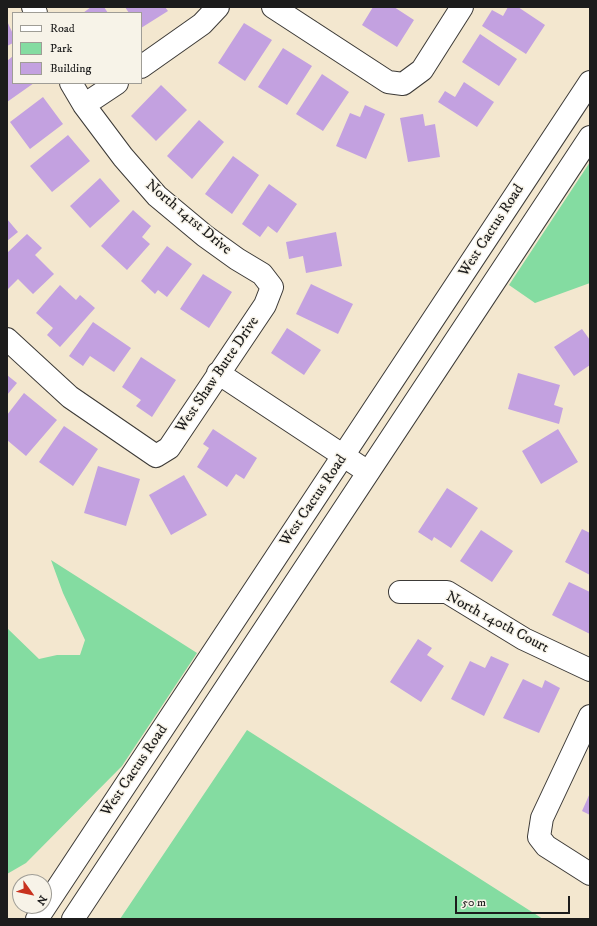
<!DOCTYPE html>
<style>
body{margin:0}
#map{position:relative;width:597px;height:926px;overflow:hidden;background:#f3e7cf;font-family:"IM FELL DW Pica",serif}
canvas{display:block}
.frame{position:absolute;inset:0;border:8px solid #1c1c1c;pointer-events:none}
.legend{position:absolute;left:12px;top:12px;width:130px;height:72px;box-sizing:border-box;background:#f7f3e8;border:1px solid #9f9d96;margin:0;padding:5px 7px;list-style:none;font-size:12px;color:#1c1c1c}
.legend li{display:flex;align-items:center;gap:8px;height:20px}
.legend b{width:20px;border:1px solid #9f9d96}
.north{position:absolute;left:12px;top:874px;width:40px;height:40px;box-sizing:border-box;background:#f7f3e8;border:1px solid #9f9d96;border-radius:50%;rotate:123deg;font-size:11px;font-weight:700;line-height:16px;text-align:center;color:#1c1c1c}
.north::after{content:'';display:block;margin:auto;width:14px;height:18px;background:#c8321e;clip-path:polygon(50% 0,100% 100%,50% 72%,0 100%)}
.scale{position:absolute;left:455px;top:896px;width:115px;height:18px;box-sizing:border-box;border:2px solid #1c1c1c;border-top:0;padding-left:5px;font-size:12px;line-height:14px;white-space:nowrap;color:#1c1c1c;-webkit-text-stroke:3px #f7f3e8;paint-order:stroke}
</style>
<div id="map">
<canvas width="597" height="926"></canvas>
<div class="frame"></div>
<ul class="legend">
<li><b style="height:5px;background:#fff"></b>Road</li>
<li><b style="height:11px;background:#84dca1"></b>Park</li>
<li><b style="height:11px;background:#c3a1e0"></b>Building</li>
</ul>
<div class="north">N</div>
<div class="scale">50 m</div>
</div>
<script>
const g = document.querySelector('canvas').getContext('2d');
g.lineJoin = 'round';
function fillPath(path, color) {
  g.fillStyle = color;
  g.fill(path, 'evenodd');
}
function toPath(rows) {
  const path = new Path2D();
  for (const r of rows) {
    path.moveTo(r[0], r[1]);
    for (let i = 2; i < r.length; i += 2) path.lineTo(r[i], r[i + 1]);
  }
  return path;
}
function stroke(path, color, width, dash) {
  g.strokeStyle = color;
  g.lineWidth = width;
  g.lineCap = dash ? 'butt' : 'round';
  g.setLineDash(dash || []);
  g.stroke(path);
}
function drawText(font, color, halo, rows, align = 'center') {
  g.font = font + ' "IM FELL DW Pica",serif';
  g.lineWidth = 3;
  g.setLineDash([]);
  g.textBaseline = 'middle';
  g.strokeStyle = halo;
  g.fillStyle = color;
  for (const [text, x, y, turn = 0] of rows) {
    g.save();
    g.translate(x, y);
    g.rotate((+turn || 0) * Math.PI / 180);
    g.textAlign = isNaN(turn) ? turn : align;
    if (halo) g.strokeText(text, 0, 0);
    g.fillText(text, 0, 0);
    g.restore();
  }
}
const green = toPath([
 [590,162,590,283,535,303,509,285],
 [51,560,197,653,122,766,26,863,7,874,7,628,39,659,57,655,80,655,85,640,63,593],
 [247,730,543,919,120,919]
]);
const building = toPath([
 [91,7,104,7,108,13,83,13],
 [125,7,165,7,168,11,141,28,141,13,129,13],
 [373,7,394,7,414,20,397,47,362,25],
 [508,7,518,7,545,25,526,54,482,26,492,10,503,16],
 [7,21,13,34,13,43,7,46],
 [244,23,272,40,245,81,218,63],
 [480,34,517,59,499,86,462,62],
 [283,48,312,66,287,105,258,87],
 [13,56,13,83,34,83,7,102,7,61],
 [322,74,349,92,323,131,296,114],
 [464,82,494,102,477,127,438,102,445,91,455,97],
 [161,85,187,110,156,141,131,116],
 [43,97,63,124,30,149,10,122],
 [365,105,385,114,366,159,336,146,350,113,360,117],
 [423,114,425,126,435,124,440,157,408,162,400,118],
 [199,120,224,142,192,179,167,156],
 [68,135,90,161,52,192,30,166],
 [233,156,259,175,232,214,205,194],
 [100,178,120,201,90,228,70,206],
 [269,184,297,204,277,233,268,226,260,237,242,224],
 [133,210,151,226,142,237,150,244,127,270,101,246],
 [7,219,18,232,7,241],
 [336,232,342,266,306,273,303,256,289,259,286,242],
 [27,234,42,248,35,255,54,274,33,294,18,279,7,290,7,253],
 [167,246,192,264,167,297,158,290,155,294,141,281],
 [203,274,232,292,209,328,180,309],
 [311,284,353,304,338,334,296,314],
 [60,285,76,300,80,295,95,308,60,347,47,335,53,328,36,313],
 [93,322,131,348,114,372,90,356,83,366,69,356],
 [287,328,321,350,304,375,271,353],
 [582,329,590,340,590,365,574,376,554,347],
 [141,357,176,380,152,417,136,406,141,400,122,387],
 [518,373,560,385,554,405,563,408,559,424,508,409],
 [7,375,17,383,7,395],
 [24,393,57,420,26,456,7,440,7,415],
 [64,426,98,449,73,486,39,462],
 [213,429,257,458,244,479,236,474,227,487,197,467,209,448,203,444],
 [558,429,578,462,541,484,522,451],
 [98,466,140,479,126,526,84,513],
 [184,475,207,515,171,535,149,495],
 [447,488,478,508,451,548,434,537,432,541,418,532],
 [582,529,590,533,590,575,565,562],
 [481,530,513,551,492,582,460,561],
 [569,582,590,592,590,634,552,615],
 [418,639,432,648,427,655,444,666,421,702,390,682],
 [491,656,509,664,484,716,451,699,470,661,485,668],
 [523,679,542,688,545,680,560,688,539,733,503,718],
 [590,793,590,815,582,811]
]);
const minor = toPath([
 [33,7,36,13],
 [273,7,388,82,403,84,422,70,462,7],
 [141,67,202,24,218,7],
 [84,105,117,83],
 [7,339,70,397,156,456,169,448,265,305,272,287,262,274,237,259,205,236,157,196,123,157,84,105,71,83],
 [218,373,368,472],
 [400,592,447,592,524,639,590,670],
 [590,716,542,818,539,837,546,846,590,874]
]);
const major = toPath([
 [37,919,590,82],
 [73,919,590,137]
]);
const streetNames = [
 ["North 141st Drive",188,218,40],
 ["West Cactus Road",492,231,-57],
 ["West Shaw Butte Drive",218,375,-56],
 ["West Cactus Road",314,501,-56],
 ["North 140th Court",497,623,28],
 ["West Cactus Road",135,771,-56]
];
fillPath(green, '#84dca1');
fillPath(building, '#c3a1e0');
stroke(minor, '#3c3a37', 24);
stroke(major, '#3c3a37', 24);
stroke(minor, '#fff', 22);
stroke(major, '#fff', 22);
drawText('15px', '#1c1c1c', '#f7f3e8', streetNames);
</script>
